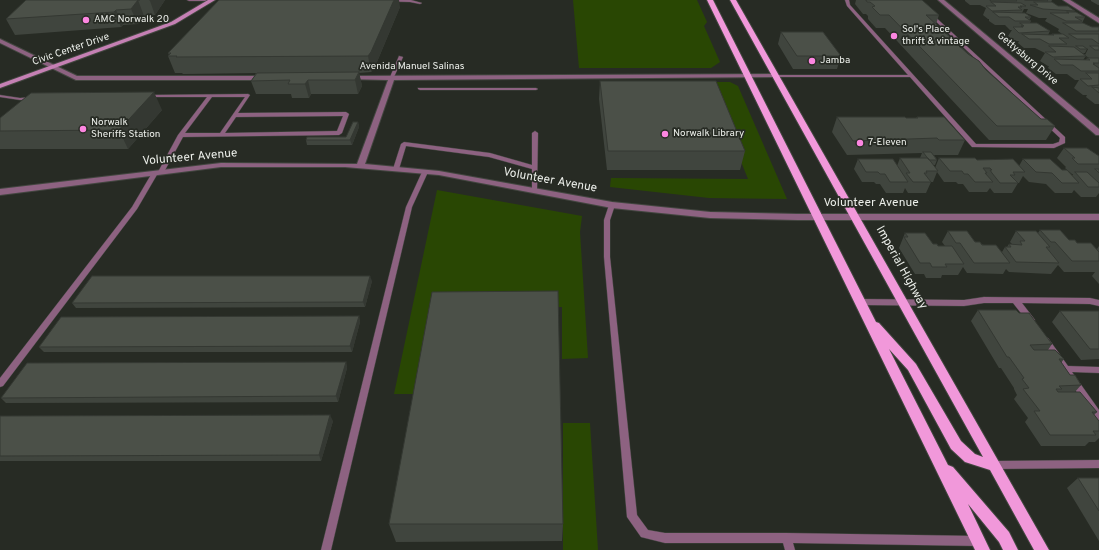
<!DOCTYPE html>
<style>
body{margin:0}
canvas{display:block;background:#272b24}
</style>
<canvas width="1099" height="550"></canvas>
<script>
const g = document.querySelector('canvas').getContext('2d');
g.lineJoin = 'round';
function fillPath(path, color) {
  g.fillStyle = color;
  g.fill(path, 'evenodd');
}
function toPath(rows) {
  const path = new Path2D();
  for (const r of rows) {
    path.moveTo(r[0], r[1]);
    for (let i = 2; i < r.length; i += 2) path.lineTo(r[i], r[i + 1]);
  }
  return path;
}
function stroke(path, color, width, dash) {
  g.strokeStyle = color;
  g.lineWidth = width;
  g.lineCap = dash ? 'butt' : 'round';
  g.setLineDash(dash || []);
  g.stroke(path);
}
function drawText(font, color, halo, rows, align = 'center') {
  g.font = font + ' Overpass,sans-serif';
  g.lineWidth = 3.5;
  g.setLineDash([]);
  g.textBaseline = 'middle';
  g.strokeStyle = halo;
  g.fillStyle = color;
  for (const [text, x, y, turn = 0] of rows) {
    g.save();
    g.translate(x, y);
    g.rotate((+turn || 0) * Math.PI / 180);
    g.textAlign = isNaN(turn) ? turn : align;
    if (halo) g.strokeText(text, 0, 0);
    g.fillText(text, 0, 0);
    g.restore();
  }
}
const green = toPath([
 [573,0,697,0,707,22,704,26,720,62,711,68,579,68],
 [639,82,730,82,738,86,787,199,709,198,610,187,611,178,748,179,715,97],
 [437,190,582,216,580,232,588,358,562,359,562,307,432,309,418,394,394,394],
 [563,423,590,423,598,550,563,550]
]);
const lane = toPath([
 [187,0,207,0,205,1,189,1,187,0],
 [370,0,411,0,422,3,420,4,410,2,372,1,370,0],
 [845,0,849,0,850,5,976,144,1053,144,1059,142,1060,138,929,15,929,13,931,13,1065,137,1065,143,1054,148,972,147,910,77,773,77,773,76,775,75,908,75,847,6,845,0],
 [399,56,403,57,394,77,390,78,390,77,399,56],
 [418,88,536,88,538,89,536,90,420,90,418,89,418,88],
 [248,94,250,95,238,113,346,112,349,114,342,133,339,135,183,137,164,172,163,173,159,173,158,172,178,135,207,97,145,97,145,95,248,94],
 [212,97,245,97,220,133,185,133,212,97],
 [343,116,337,131,225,133,236,117,343,116],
 [0,95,20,98,33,97,35,98,33,99,20,100,0,97,0,95],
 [535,131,538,133,537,192,535,193,532,191,532,169,489,157,406,146,399,169,396,171,393,169,401,144,404,142,490,153,532,165,532,133,535,131],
 [425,170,428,172,412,207,331,550,321,550,406,207,422,172,425,170],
 [155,171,158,173,137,209,3,386,0,387,0,378,132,207,152,173,155,171],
 [612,203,615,205,610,220,610,257,637,515,648,530,665,533,787,533,978,536,982,538,983,541,982,544,978,546,793,543,795,550,785,550,783,543,665,543,641,537,627,517,604,257,604,220,609,205,612,203],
 [984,297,1090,298,1099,300,1099,306,1090,304,1022,303,1035,320,1034,322,1031,323,1028,322,1013,303,984,303,964,306,860,305,857,304,856,302,857,300,860,299,964,300,984,297],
 [1045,337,1048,338,1068,366,1099,367,1099,373,1072,372,1099,410,1099,421,1096,420,1042,342,1041,340,1042,338,1045,337],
 [1099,460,1099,468,994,469,991,468,989,465,991,462,994,461,1099,460]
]);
const street = toPath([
 [938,0,944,0,1099,129,1099,135,1096,135,938,0],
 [1063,0,1070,0,1099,18,1099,23,1063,0],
 [0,39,77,76,265,76,268,78,265,80,76,80,0,43,0,39],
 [775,74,778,76,777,77,394,80,365,164,439,171,612,202,710,212,797,214,1099,214,1099,220,797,220,710,218,612,208,439,175,345,167,221,167,0,195,0,189,221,163,357,164,388,80,345,79,344,78,347,76,775,74]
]);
const secondary = toPath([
 [208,0,215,0,175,24,0,88,0,84,171,22,208,0]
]);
const primary = toPath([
 [707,0,713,0,876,322,879,323,916,364,961,441,975,454,983,457,730,0,736,0,1049,550,1034,550,990,470,965,462,951,449,908,370,889,349,948,465,953,467,1009,532,1018,550,1003,550,999,542,968,504,990,550,975,550,707,0]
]);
const wall = toPath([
 [26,0,165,0,155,15,144,16,138,24,123,25,121,27,15,35,6,19],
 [856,0,922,0,939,15,936,24,1041,119,1055,126,1046,140,989,140,885,28,876,28,868,19,868,16,866,14,863,14,855,4],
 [965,0,1052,0,1051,2,1058,6,1075,11,1074,12,1085,17,1082,23,1092,27,1099,27,1099,104,1095,104,1086,97,1087,95,1083,95,1074,88,1079,80,1075,80,1067,74,1056,74,1048,68,1049,66,1048,66,1040,61,1045,53,1035,48,1024,48,1018,43,1019,41,1015,41,1008,36,1012,30,1010,30,1005,25,995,25,989,21,989,19,988,19,983,15,986,8,980,5,970,5,965,1],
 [1024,9,1028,9,1026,13,1039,18,1047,18,1045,21,1059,29,1058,31,1062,34,1052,34,1051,35,1048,35,1050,31,1030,23,1031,21,1029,20,1031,17,1022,13],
 [1086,48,1088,49,1085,55,1083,53,1085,53,1087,49],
 [1086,56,1089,58,1087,58,1086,60,1083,60],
 [1091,0,1099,0,1099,5,1098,5,1091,1],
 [400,7,374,69,371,72,359,73,362,86,358,94,311,94,309,98,292,98,291,94,256,94,251,81,256,73,183,74,182,73,175,73,168,56,169,55,168,53],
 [781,32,841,56,837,69,793,69,778,44],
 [600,81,745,151,740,170,607,170,599,99],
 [162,110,128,149,0,149,0,118],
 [837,117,906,118,916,118,917,117,965,140,958,155,934,155,937,160,935,165,933,165,935,168,939,158,977,160,1019,166,1023,159,1062,170,1072,176,1073,174,1072,174,1065,168,1066,167,1057,158,1064,148,1099,156,1099,193,1096,197,1081,197,1074,190,1072,193,1055,193,1046,184,1029,182,1023,176,1019,183,1018,183,1012,193,994,193,990,188,987,192,969,192,963,184,958,184,956,182,944,182,937,172,933,182,930,182,931,182,926,193,908,193,905,188,903,193,886,193,880,184,876,184,874,182,862,182,854,169,858,159,897,166,900,158,921,158,920,158,922,153,847,155,832,132],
 [358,122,359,127,352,145,307,145,306,140,346,137],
 [1040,230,1077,243,1097,249,1099,246,1099,284,1092,276,1095,272,1064,272,1058,265,1051,274,1009,272,1006,269,1003,274,967,273,963,267,958,275,942,275,941,278,926,278,924,274,915,274,899,248,905,233,938,246,945,246,942,242,948,231,1002,252,1005,247,1007,247,1009,244,1012,244,1010,242,1016,231,1038,233],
 [372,281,365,307,76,308,72,303],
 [978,310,1019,313,1052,344,1048,350,1064,359,1061,363,1070,375,1081,385,1075,392,1097,412,1094,415,1099,421,1099,438,1095,442,1089,442,1085,446,1041,446,1025,422,1028,418,1014,399,1017,395,1014,389,1014,388,1001,368,999,368,971,321],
 [1060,311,1099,311,1099,359,1081,360,1052,322],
 [359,316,360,322,352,352,44,352,39,347],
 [346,362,347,368,338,402,6,403,1,398],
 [0,416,333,421,321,461,0,461],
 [1078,478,1099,478,1099,541,1067,488],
 [389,524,563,524,562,541,396,542]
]);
const shadedWall = toPath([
 [138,0,144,16,138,24,131,9],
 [149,0,165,0,155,15,150,1],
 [394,0,399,0,400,7,374,69,371,72,368,56],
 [116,10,123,25,121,27,114,12],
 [359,72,362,86,358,94,355,80],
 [308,80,311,94,309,98,305,84],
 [154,92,162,110,128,149,119,130],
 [358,122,359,127,352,145,350,140],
 [370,276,372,281,365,307,363,302],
 [359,316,360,322,352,352,350,346],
 [346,362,347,368,338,402,336,396],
 [330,415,333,421,321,461,319,455]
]);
const building = toPath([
 [26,0,140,0,138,0,131,9,116,10,114,12,6,19,26,0],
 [219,0,394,0,371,52,368,56,176,57,177,56,168,56,171,53,168,53,219,0],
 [866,0,922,0,939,15,926,15,968,54,979,61,986,70,1041,119,1047,119,1055,126,997,126,889,15,880,15,872,7,875,6,870,2,867,2,866,0],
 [990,0,1016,0,1017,1,991,1,990,0],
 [1025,0,1047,0,1048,1,1025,0],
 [991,2,1021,3,1026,6,1020,6,1022,7,1018,7,1022,10,992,11,986,6,996,6,991,2],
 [1034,2,1052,2,1058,6,1068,6,1075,11,1043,9,1030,5,1038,5,1034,2],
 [993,12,1025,13,1031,17,1025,17,1031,21,1015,21,1009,17,999,17,993,12],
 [1067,12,1076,12,1085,17,1075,17,1082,21,1066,21,1050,13,1069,13,1067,12],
 [1020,23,1037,23,1050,31,1019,33,1013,27,1023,27,1021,26,1024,26,1020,23],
 [1063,23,1083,23,1092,27,1099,27,1099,31,1076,31,1063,23],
 [781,32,823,32,841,56,797,56,781,32],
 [1022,34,1054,35,1052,34,1063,34,1069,38,1059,38,1067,44,1049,44,1040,39,1029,39,1022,34],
 [1069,34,1099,34,1099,44,1092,39,1077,39,1069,34],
 [1049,46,1074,47,1086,56,1053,57,1045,52,1056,52,1049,46],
 [1076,46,1083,46,1087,49,1080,49,1076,46],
 [1090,46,1099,46,1099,50,1095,50,1090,46],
 [1087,58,1099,58,1099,63,1093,63,1095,64,1093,64,1099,68,1099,71,1081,71,1073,65,1061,65,1054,59,1090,60,1087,58],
 [359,72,355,80,308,80,305,84,288,84,290,80,251,81,257,73,359,72],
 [1086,73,1099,73,1099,85,1088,86,1080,79,1092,79,1086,73],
 [600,81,716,81,745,151,608,151,600,81],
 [1092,87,1099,88,1099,93,1092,87],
 [154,92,119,130,0,131,0,118,31,93,154,92],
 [837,117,905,117,906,118,918,118,917,117,944,117,965,140,939,140,937,138,853,141,837,117],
 [353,122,358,122,350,140,306,140,307,137,346,137,353,122],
 [1064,148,1087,148,1099,156,1099,164,1078,164,1072,158,1075,158,1064,148],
 [923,152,931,152,937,160,929,160,923,152],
 [900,158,928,158,938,171,926,171,927,173,924,173,931,182,913,182,906,173,910,173,900,158],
 [939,158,975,158,977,160,1013,159,1025,172,1013,172,1015,175,1010,175,1018,183,1000,183,992,173,990,170,992,170,990,168,983,168,987,173,985,173,993,182,975,182,968,174,964,174,962,171,950,171,939,158],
 [858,159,893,159,908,182,890,182,885,174,880,174,878,172,866,172,858,159],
 [1023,159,1050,159,1062,170,1067,170,1079,183,1062,183,1052,173,1036,172,1023,159],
 [1095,169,1099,169,1099,173,1095,169],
 [1075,172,1087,172,1099,183,1099,187,1088,187,1075,172],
 [1040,230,1060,230,1069,240,1075,240,1077,243,1091,243,1099,252,1099,261,1072,261,1055,242,1051,242,1040,230],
 [948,231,967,231,975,242,980,242,982,245,996,245,1010,263,974,263,960,243,956,243,948,231],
 [1016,231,1036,231,1050,247,1046,247,1059,263,1016,262,1005,247,1011,247,1009,244,1022,245,1020,241,1025,241,1016,231],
 [905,233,925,233,933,244,937,244,938,246,952,246,964,264,945,264,947,267,932,267,930,263,920,263,904,237,908,237,905,233],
 [92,276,370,276,363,302,72,303,92,276],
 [558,291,563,524,389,524,432,292,558,291],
 [978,310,1016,310,1019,313,1029,313,1052,344,1030,345,1034,350,1055,350,1064,359,1059,359,1070,375,1075,375,1081,385,1059,386,1062,389,1056,389,1058,392,1080,392,1097,412,1092,412,1099,421,1099,431,1093,431,1096,435,1050,435,1034,411,1040,411,1023,389,1029,388,1022,379,1024,378,1009,357,1007,357,978,310],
 [1060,311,1099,311,1099,349,1090,349,1060,311],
 [359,316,350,346,39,347,61,317,359,316],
 [346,362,336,396,1,398,27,363,346,362],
 [330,415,319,455,0,456,0,416,330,415],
 [1078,478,1099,478,1099,511,1078,478]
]);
const markers = [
 [86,20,4,"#fd86e1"],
 [894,36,4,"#fd86e1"],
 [812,61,4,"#fd86e1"],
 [83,129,4,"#fd86e1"],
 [665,134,4,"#fd86e1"],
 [860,143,4,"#fd86e1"]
];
const farPoinames = [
 ["AMC Norwalk 20",94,20],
 ["Sol's Place",902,30],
 ["thrift & vintage",902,42],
 ["Jamba",820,61],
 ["Norwalk",91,123],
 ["Sheriffs Station",91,135],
 ["Norwalk Library",673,134],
 ["7-Eleven",868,143]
];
const farStreetnames = [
 ["Civic Center Drive",71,50,-19],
 ["Gettysburg Drive",1027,59,40],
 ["Avenida Manuel Salinas",412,67]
];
const streetNames = [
 ["Volunteer Avenue",190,158,-5],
 ["Volunteer Avenue",550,181,10],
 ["Volunteer Avenue",871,204],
 ["Imperial Highway",901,268,61]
];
fillPath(green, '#294703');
stroke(lane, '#434640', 1);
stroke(street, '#434640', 2);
stroke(secondary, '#434640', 2);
stroke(primary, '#434640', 2);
fillPath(lane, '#8d6281');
fillPath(street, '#8d6281');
fillPath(secondary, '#c580b4');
fillPath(primary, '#f198da');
fillPath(wall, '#40453e');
fillPath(shadedWall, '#343832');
fillPath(building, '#4b5048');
stroke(building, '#343832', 1);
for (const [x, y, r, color] of markers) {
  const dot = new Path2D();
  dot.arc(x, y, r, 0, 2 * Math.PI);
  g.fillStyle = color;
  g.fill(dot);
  stroke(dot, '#272b24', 1.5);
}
drawText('10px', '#ecefea', '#272b24', farPoinames, 'left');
drawText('10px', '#ecefea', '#272b24', farStreetnames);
drawText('12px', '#ecefea', '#272b24', streetNames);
</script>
